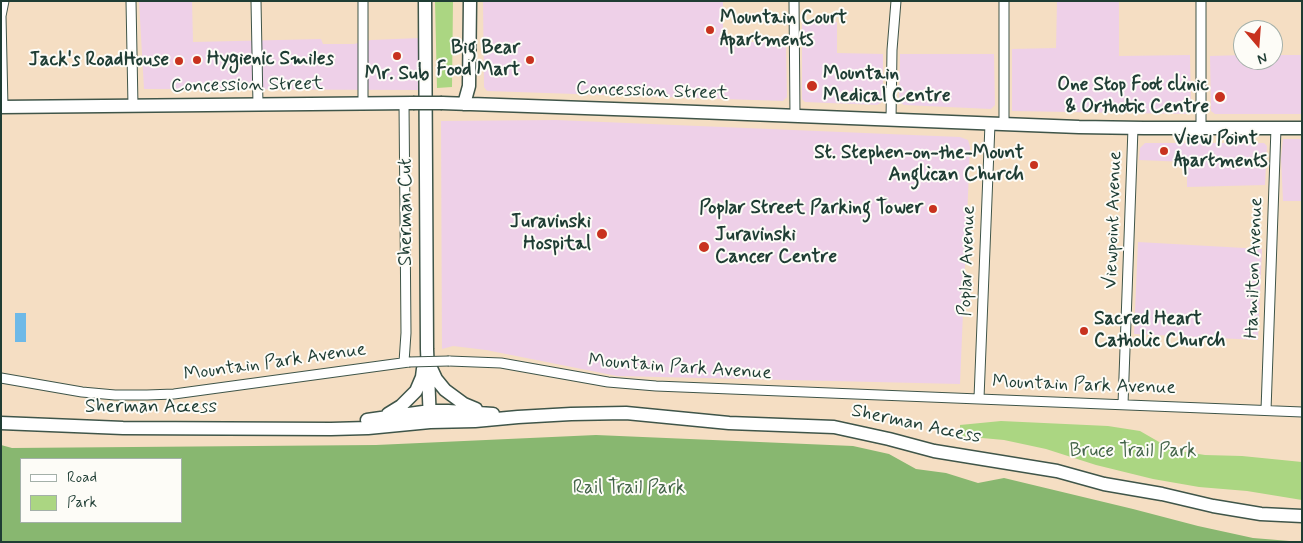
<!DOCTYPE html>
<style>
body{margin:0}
#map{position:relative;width:1303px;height:543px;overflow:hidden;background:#f5dec3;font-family:Mynerve,sans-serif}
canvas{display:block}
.frame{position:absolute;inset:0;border:2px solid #1f3d34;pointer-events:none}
.legend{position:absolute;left:20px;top:458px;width:162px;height:65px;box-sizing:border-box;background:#fdfcf7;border:1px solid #a4b0a9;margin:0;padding:6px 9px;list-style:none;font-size:15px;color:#1f3d34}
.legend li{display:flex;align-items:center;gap:10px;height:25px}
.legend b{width:25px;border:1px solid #a4b0a9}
.north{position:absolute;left:1233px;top:20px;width:50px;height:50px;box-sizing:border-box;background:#fdfcf7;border:1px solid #a4b0a9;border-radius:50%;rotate:162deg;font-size:14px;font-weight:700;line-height:20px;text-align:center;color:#1f3d34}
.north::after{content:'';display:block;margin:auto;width:18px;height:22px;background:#c8321e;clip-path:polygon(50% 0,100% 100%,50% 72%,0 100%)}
</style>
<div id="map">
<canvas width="1303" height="543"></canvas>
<div class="frame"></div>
<ul class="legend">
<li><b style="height:6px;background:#fff"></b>Road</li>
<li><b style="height:14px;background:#abd682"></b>Park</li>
</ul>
<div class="north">N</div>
</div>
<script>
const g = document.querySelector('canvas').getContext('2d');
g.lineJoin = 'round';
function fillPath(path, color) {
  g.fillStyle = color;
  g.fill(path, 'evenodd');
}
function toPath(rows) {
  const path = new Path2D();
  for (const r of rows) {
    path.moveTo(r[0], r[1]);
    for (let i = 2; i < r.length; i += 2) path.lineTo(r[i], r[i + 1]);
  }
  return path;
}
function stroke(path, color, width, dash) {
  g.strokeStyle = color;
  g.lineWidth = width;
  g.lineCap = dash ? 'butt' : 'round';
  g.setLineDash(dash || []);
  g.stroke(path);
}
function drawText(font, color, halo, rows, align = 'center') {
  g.font = font + ' Mynerve,sans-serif';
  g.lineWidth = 4;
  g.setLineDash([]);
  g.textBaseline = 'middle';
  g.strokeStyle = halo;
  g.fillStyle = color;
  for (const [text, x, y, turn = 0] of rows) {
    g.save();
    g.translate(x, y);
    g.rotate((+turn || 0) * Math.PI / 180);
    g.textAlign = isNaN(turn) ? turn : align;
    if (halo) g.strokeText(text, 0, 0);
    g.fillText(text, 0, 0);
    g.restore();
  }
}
const built = toPath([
 [139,1,192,1,193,42,321,39,323,44,354,44,371,40,420,38,421,90,144,89],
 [483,1,723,1,723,41,786,43,787,97,783,101,487,91,484,87],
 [1057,1,1119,1,1119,56,1190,55,1191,109,1186,114,1012,111,1012,49,1056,48],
 [802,22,837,22,837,53,883,54,883,99,881,103,877,105,805,102,802,99],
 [900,54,994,54,995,105,991,109,904,105,899,102],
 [1243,55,1243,60,1273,60,1273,55,1302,55,1302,114,1215,114,1211,111,1210,56],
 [556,120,960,137,968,140,970,147,960,384,617,376,486,350,453,346,442,349,441,121],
 [1283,139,1302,139,1302,201,1283,201,1281,158],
 [1145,143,1264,143,1267,146,1265,185,1187,187,1187,162,1139,160,1140,148],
 [1138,242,1262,249,1258,340,1134,334]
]);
const green = toPath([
 [435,1,453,1,452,87,437,88],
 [1001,421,1108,426,1140,431,1173,450,1205,455,1242,456,1302,462,1302,500,1247,491,1199,487,1153,479,1096,465,1046,449,1004,440,960,436,960,425]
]);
const forest = toPath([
 [596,435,853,446,889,454,916,469,946,473,978,483,1004,478,1133,509,1198,526,1253,538,1302,542,1,542,1,445,12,448,376,445],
 [21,459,181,459,181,522,21,522]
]);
const water = toPath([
 [15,313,26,313,26,342,15,342]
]);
const minor = toPath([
 [131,1,133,106],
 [256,1,258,105],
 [363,1,363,104],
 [794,1,795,116],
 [1004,1,1004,124],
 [1201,1,1201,128],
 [3,107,1,16,4,1],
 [891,120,892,50,896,1],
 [449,361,501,363,608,382,656,386,1302,412],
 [404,362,406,333,404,103],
 [1,378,82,392,115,395,147,395,174,394,409,362],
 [979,398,990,124],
 [1123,404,1133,128],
 [1266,410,1276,128]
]);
const secondary = toPath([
 [425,1,427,349,430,422],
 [442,103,671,111,1079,127,1144,128,1302,128],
 [464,104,469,86,470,1],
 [1,107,413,103],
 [430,366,436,379,445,390,464,404,476,409],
 [388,414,401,406,416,391,422,377,423,369],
 [367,420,430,411,448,411,493,414],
 [1,423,123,428,331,429,368,428,430,422,475,421,518,417,571,414,626,413,729,423,834,427,889,439,934,451,1057,471,1104,484,1162,494,1213,506,1261,514,1302,516]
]);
const minorBridge = toPath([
 [409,362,449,361]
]);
const secondaryBridge = toPath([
 [413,103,442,103]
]);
const markers = [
 [710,30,5,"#c8321e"],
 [397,56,5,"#c8321e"],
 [197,60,5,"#c8321e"],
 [530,60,5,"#c8321e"],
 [179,61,5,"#c8321e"],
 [812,86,6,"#c8321e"],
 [1220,97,6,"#c8321e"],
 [1164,151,5,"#c8321e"],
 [1034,165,5,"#c8321e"],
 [933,209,5,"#c8321e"],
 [602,234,6,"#c8321e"],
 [704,247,6,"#c8321e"],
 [1084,331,5,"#c8321e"]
];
const poiNames = [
 ["Mountain Court",720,19],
 ["Apartments",720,41],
 ["Big Bear",520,49,"right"],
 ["Food Mart",520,71,"right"],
 ["Hygienic Smiles",207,60],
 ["Jack's RoadHouse",169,61,"right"],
 ["Mr. Sub",397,75,"center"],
 ["Mountain",823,75],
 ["Medical Centre",823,97],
 ["One Stop Foot clinic",1209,86,"right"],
 ["& Orthotic Centre",1209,108,"right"],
 ["View Point",1174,140],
 ["Apartments",1174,162],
 ["St. Stephen-on-the-Mount",1024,154,"right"],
 ["Anglican Church",1024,176,"right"],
 ["Poplar Street Parking Tower",923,209,"right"],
 ["Juravinski",591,223,"right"],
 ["Hospital",591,245,"right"],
 ["Juravinski",715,236],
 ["Cancer Centre",715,258],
 ["Sacred Heart",1094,320],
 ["Catholic Church",1094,342]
];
const streetNames = [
 ["Concession Street",247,86,-1],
 ["Concession Street",652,92,2],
 ["Sherman Cut",407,212,-90],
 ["Viewpoint Avenue",1114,220,-88],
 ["Poplar Avenue",968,261,-88],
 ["Hamilton Avenue",1255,268,-88],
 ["Mountain Park Avenue",275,363,-8],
 ["Mountain Park Avenue",680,368,4],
 ["Mountain Park Avenue",1084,386,2],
 ["Sherman Access",151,408],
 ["Sherman Access",916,425,12]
];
const parkNames = [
 ["Bruce Trail Park",1133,452],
 ["Rail Trail Park",629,489]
];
fillPath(built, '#eed0e8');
fillPath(green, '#abd682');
fillPath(forest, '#88b770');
fillPath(water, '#6eb9e7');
stroke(minor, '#3f5549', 11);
stroke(secondary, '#3f5549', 15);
stroke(minor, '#fff', 9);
stroke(secondary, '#fff', 12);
stroke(minorBridge, '#3f5549', 11, []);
stroke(secondaryBridge, '#3f5549', 15, []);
stroke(minorBridge, '#fff', 9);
stroke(secondaryBridge, '#fff', 12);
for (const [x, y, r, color] of markers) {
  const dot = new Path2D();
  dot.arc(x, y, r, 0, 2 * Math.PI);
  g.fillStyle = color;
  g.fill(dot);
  stroke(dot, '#fdfcf7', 2);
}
drawText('bold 19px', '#1f3d34', '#fdfcf7', poiNames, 'left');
drawText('19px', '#1f3d34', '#fdfcf7', streetNames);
drawText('19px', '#426348', '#fdfcf7', parkNames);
</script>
